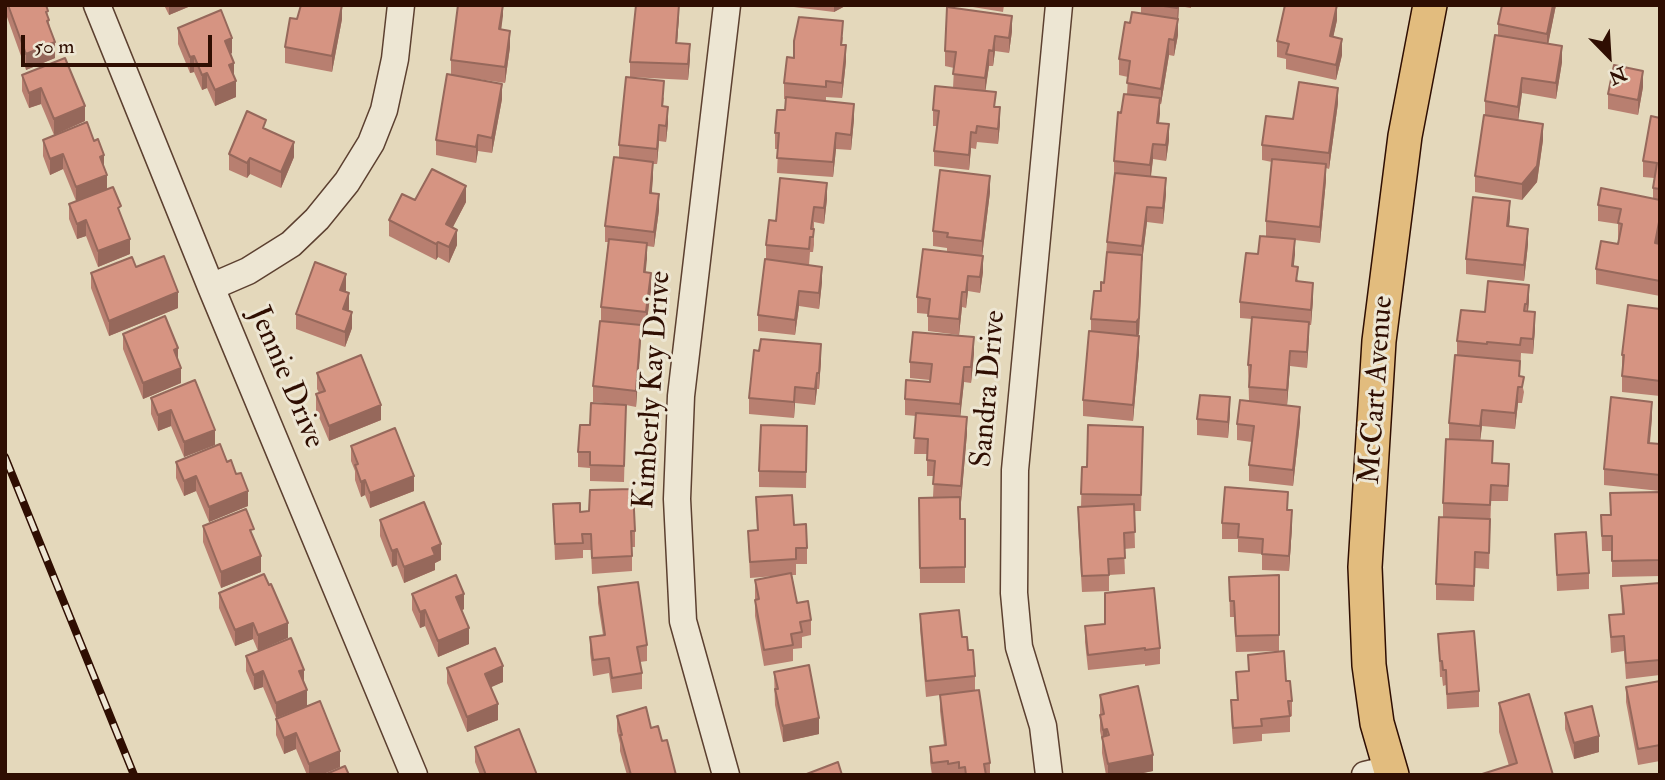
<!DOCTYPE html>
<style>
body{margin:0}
#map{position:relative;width:1665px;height:780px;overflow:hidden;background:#e4d8bb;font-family:"IM FELL Double Pica",serif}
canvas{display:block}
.frame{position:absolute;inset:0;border:7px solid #2f0e02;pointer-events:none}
.north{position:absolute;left:1574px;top:21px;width:70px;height:70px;-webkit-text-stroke:5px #ede6d3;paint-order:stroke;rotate:156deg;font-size:19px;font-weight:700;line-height:28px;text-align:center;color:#2f0e02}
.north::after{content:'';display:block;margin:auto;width:24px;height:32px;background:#2f0e02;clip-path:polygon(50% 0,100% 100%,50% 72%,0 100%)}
.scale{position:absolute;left:21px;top:35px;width:191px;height:32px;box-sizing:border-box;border:4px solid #2f0e02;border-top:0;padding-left:9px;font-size:21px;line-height:24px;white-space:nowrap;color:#2f0e02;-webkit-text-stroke:5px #ede6d3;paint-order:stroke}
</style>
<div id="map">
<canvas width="1665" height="780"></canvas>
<div class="frame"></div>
<div class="north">N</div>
<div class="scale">50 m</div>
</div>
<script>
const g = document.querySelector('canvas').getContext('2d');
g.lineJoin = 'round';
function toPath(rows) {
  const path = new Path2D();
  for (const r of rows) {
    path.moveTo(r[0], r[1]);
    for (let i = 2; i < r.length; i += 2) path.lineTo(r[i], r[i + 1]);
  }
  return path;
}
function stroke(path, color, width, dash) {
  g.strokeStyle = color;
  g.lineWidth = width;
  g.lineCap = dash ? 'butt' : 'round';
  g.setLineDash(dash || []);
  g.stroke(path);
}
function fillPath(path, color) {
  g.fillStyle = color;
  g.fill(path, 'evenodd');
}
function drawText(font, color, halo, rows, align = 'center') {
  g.font = font + ' "IM FELL Double Pica",serif';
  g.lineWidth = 6;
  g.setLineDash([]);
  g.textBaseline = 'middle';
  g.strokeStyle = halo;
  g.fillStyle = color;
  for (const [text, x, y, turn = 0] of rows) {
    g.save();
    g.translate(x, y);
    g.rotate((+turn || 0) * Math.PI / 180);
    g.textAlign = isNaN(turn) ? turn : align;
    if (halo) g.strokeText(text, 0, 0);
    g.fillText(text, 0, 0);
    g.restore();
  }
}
const minor = toPath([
 [97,5,211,287,414,775],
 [211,287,248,271,291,244,317,219,347,182,371,143,384,110,395,59,401,5],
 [726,775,683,621,677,499,681,396,727,5],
 [1049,775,1043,726,1019,647,1014,593,1015,470,1059,5],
 [1365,775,1391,769]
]);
const major = toPath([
 [1392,775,1377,723,1369,665,1365,567,1379,341,1405,136,1430,5]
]);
const rail = toPath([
 [5,457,134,775]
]);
const wall = toPath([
 [7,5,46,5,55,58,26,70,7,17],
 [164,5,193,5,169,15],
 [300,5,342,5,342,19,332,72,285,63,285,47,300,12],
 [503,5,501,30,510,47,505,83,471,78,502,99,492,153,478,151,476,163,436,155,436,140,451,75,451,60],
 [794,5,847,5,834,12,794,7],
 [967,5,1004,5,1003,12,967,6],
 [1141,5,1191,5,1191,8,1179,6,1178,21,1178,35,1174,56,1169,55,1161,104,1160,104,1159,123,1169,140,1166,161,1153,159,1151,177,1166,194,1163,224,1147,222,1142,262,1139,334,1137,336,1139,352,1133,421,1083,416,1083,400,1091,332,1091,319,1104,283,1107,242,1114,175,1114,161,1121,113,1127,94,1128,77,1119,75,1119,59,1130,23,1141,14],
 [1556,5,1548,44,1562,62,1556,99,1522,93,1518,120,1543,140,1537,182,1522,200,1475,192,1475,176,1485,115,1485,101,1498,36,1498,24],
 [679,15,677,43,690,59,688,80,630,77,630,62],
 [1337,20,1333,37,1342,55,1336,80,1286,69,1286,59,1277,57,1277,41],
 [178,28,232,53,230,54,236,97,215,106,207,88,202,90,194,72,190,73,178,44],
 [1012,31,1009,53,995,51,993,66,989,66,985,91,996,107,1000,123,998,144,977,142,976,149,971,148,969,170,934,166,934,151,937,126,933,126,933,110,953,88,954,68,945,66,945,51],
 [843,37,842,45,846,61,842,98,826,97,826,101,854,119,851,150,836,149,833,177,777,173,778,149,775,149,775,133,785,110,786,99,784,99,784,83,794,58],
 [65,58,85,121,54,135,41,104,29,108,22,91,22,75],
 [1643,87,1638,115,1608,109,1608,94],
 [664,97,663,107,668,123,666,142,659,141,657,164,653,164,652,193,659,210,654,247,647,246,645,272,651,289,646,328,641,327,636,407,626,405,624,482,590,481,590,468,578,467,578,452,590,425,616,404,593,402,593,386,601,321,601,307,608,242,605,242,605,226,619,158,619,145],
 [1338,103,1329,169,1326,168,1326,180,1320,243,1295,240,1293,266,1298,281,1313,299,1311,325,1309,325,1307,368,1290,366,1287,405,1300,422,1293,486,1249,481,1249,465,1252,442,1237,440,1237,424,1249,401,1248,365,1252,319,1240,318,1240,302,1266,236,1266,221,1272,162,1262,160,1262,145,1293,119],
 [1660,118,1660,233,1658,244,1660,244,1660,296,1596,284,1596,269,1618,244,1619,239,1618,239,1618,224,1598,221,1598,205,1653,199,1653,188,1654,178,1643,177,1643,161],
 [43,140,104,167,107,189,121,215,130,254,98,267,86,236,77,239,69,219,69,204,76,201,63,169,50,175,43,156],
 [229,154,294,157,281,188,250,174,247,178,229,170],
 [990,192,982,256,983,272,980,293,968,291,966,308,962,307,959,335,928,331,928,314,917,313,917,297,947,252,947,248,933,246,933,231],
 [827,199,824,224,814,222,814,245,813,252,810,252,809,265,822,282,819,309,799,306,795,335,758,331,758,315,766,259,766,245,776,221],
 [415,200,466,202,453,227,457,245,449,263,438,257,436,260,389,236,389,220],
 [1510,217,1509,226,1528,244,1524,281,1466,274,1466,259],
 [136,267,178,308,109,336,91,288,91,273],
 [346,290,346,292,349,309,348,311,352,328,345,347,296,329,296,314],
 [1529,301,1528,311,1535,328,1533,354,1521,353,1520,376,1524,392,1522,403,1518,403,1515,429,1482,426,1480,440,1493,464,1509,480,1508,501,1491,501,1489,569,1475,568,1474,601,1436,600,1436,584,1443,517,1443,503,1449,439,1449,423,1457,355,1457,341,1485,312],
 [1660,309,1660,396,1622,392,1622,355],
 [123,334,178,360,181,383,143,399,123,349],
 [974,353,971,383,964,382,960,416,967,433,961,502,960,502,960,519,965,519,965,583,920,583,919,498,933,497,934,476,927,476,927,454,914,454,916,416,905,415,905,399,930,382,930,380,910,378,910,362],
 [821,359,819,389,817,389,815,405,795,403,794,418,749,414,749,398],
 [317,373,381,420,329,441,316,410,316,394,319,393,317,389],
 [195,380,215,445,184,457,171,426,158,431,151,414,151,398],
 [1230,413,1228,438,1197,435,1197,419],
 [1652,417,1650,443,1660,444,1660,491,1604,485,1604,469],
 [807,426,806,488,759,487,759,471],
 [1143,427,1141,511,1134,511,1135,548,1124,549,1125,574,1109,575,1109,591,1082,592,1078,523,1078,507,1081,507,1082,467,1087,467],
 [351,446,414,491,370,508,365,495,361,497,355,480,355,471,351,461],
 [176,462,227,462,248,506,209,522,196,491,184,496,176,478],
 [1660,492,1660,576,1612,577,1612,551,1602,551,1601,515,1610,515],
 [756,497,794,525,807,548,807,564,796,564,796,575,792,575,797,603,811,620,811,635,802,637,802,648,793,649,793,661,764,666,755,616,755,580,775,576,750,578,748,531,757,530],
 [553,504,580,512,635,531,635,547,632,547,632,571,592,574,591,550,583,550,583,558,555,560],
 [1288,510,1292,526,1289,571,1262,570,1262,554,1238,552,1238,539,1222,539,1222,523],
 [380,520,441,560,435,563,435,570,404,583,397,565,392,567,380,536],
 [203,526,254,539,261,572,221,588,203,542],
 [1555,534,1589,573,1589,589,1557,591],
 [264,574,258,651,253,639,235,646,219,608,219,593],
 [1279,575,1279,651,1236,652,1234,617,1230,617,1229,577],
 [1660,583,1660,675,1626,679,1624,651,1611,653,1609,615,1622,614,1621,586],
 [598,587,647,645,647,661,640,662,642,673,642,689,612,693,609,673,593,676,590,653,590,637,603,635,598,603],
 [412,594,464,609,461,611,469,644,438,657,425,626,420,628,412,610],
 [920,614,962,637,968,650,975,676,975,691,990,763,990,775,932,775,930,762,930,747,944,745,940,711,940,695,926,697,920,629],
 [1085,626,1160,648,1160,664,1145,666,1145,664,1088,670,1085,642],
 [1438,634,1479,691,1479,707,1447,709,1446,685,1443,686,1442,677,1440,677],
 [1248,655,1286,681,1292,701,1292,716,1290,717,1290,732,1262,734,1262,741,1233,744,1231,716,1231,700,1237,700,1236,672,1248,671],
 [246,656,304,683,307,706,276,718,263,687,254,690,246,671],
 [447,668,503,682,490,687,498,720,467,732,447,683],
 [774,672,819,734,783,742,775,705],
 [1660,681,1660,761,1638,765,1626,702,1626,687],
 [1100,695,1153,771,1133,775,1106,775,1102,753,1102,740,1100,731],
 [320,701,340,767,321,775,307,775,296,749,284,754,276,735,276,719],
 [1499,703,1553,775,1509,766,1499,732],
 [1565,713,1599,752,1574,759,1565,729],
 [617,716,651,728,662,741,676,775,627,775,620,751,620,744,617,731],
 [475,747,537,775,480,775,475,762]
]);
const shadedWall = toPath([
 [169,5,193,5,169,15],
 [342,5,342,19,332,72,332,56],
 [503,5,503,16,499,45,499,29],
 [679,5,679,15,676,58,676,43],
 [834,5,847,5,834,12],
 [1178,5,1179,5,1178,21,1178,35,1174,56,1174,40,1177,22],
 [1337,5,1337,20,1330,52,1330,36],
 [1553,5,1556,5,1547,50,1547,34],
 [1012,16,1012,31,1009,53,1009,38],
 [510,31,510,47,505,83,505,67],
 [995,36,995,51,993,66,993,51],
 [232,38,232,53,225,57,225,41],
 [1169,39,1169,55,1161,104,1161,89],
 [1342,39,1342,55,1336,80,1336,65],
 [55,42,55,58,26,70,26,54],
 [690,44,690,59,688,80,688,64],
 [846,45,846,61,842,98,842,83],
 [1562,46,1562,62,1556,99,1556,83],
 [989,50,989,66,985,94,985,78],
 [194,56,194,72,190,73,190,57],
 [234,63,234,78,229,65],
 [1643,71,1643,87,1638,115,1638,100],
 [207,73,207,88,202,90,202,75],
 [1522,78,1522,93,1518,122,1518,107],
 [236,81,236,97,215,106,215,90],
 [502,84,502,99,492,153,492,138],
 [41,88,41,104,29,108,29,93],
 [1338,88,1338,103,1329,169,1329,153],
 [1160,98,1160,114,1157,138,1157,123],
 [854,104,854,119,851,150,851,135],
 [85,106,85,121,54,135,54,119],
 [668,107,668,123,666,142,666,126],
 [1000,107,1000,123,998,144,998,129],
 [1169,124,1169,140,1166,161,1166,145],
 [1543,124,1543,140,1537,182,1522,200,1522,184],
 [659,125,659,141,657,164,657,149],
 [971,132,971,148,969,170,969,155],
 [836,133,836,149,833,177,833,162],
 [478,135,478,151,476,163,476,147],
 [294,142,294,157,281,188,281,172],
 [1153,144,1153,159,1150,181,1150,165],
 [63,154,63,169,50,175,50,159],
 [104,155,104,171,100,157],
 [250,158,250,174,247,178,247,163],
 [653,162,653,178,650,209,650,193],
 [1326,164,1326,180,1320,243,1320,227],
 [107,175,107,190,76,203,76,187],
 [990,176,990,192,982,257,982,241],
 [1166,178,1166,194,1163,224,1163,208],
 [827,183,827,199,824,224,824,208],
 [466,186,466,202,446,240,446,224],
 [659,194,659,210,654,247,654,232],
 [1510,201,1510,217,1507,242,1507,226],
 [1147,207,1147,222,1142,262,1142,246],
 [1660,217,1660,233,1655,259,1655,243],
 [86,220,86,236,77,239,77,224],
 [1528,229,1528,244,1524,281,1524,265],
 [457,230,457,245,449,263,449,247],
 [130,239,130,254,98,267,98,251],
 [1295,239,1295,255,1292,282,1292,266],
 [438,242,438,257,436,260,436,244],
 [647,243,647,259,644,288,644,272],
 [1142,255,1139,334,1136,338,1136,322],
 [983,256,983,272,980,293,980,277],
 [822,267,822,282,819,309,819,293],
 [651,273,651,289,646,328,646,312],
 [346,274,346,290,340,305,340,290],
 [968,276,968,291,966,308,966,292],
 [1313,283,1313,299,1311,325,1311,310],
 [1529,285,1529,301,1527,320,1527,304],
 [799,291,799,306,795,335,795,320],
 [178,292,178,308,109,336,109,321],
 [962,292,962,307,959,335,959,319],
 [349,293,349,309,343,325,343,309],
 [352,312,352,328,345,347,345,332],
 [1535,312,1535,328,1533,354,1533,339],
 [1309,322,1309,337,1307,368,1307,352],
 [641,325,641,341,636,407,636,391],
 [1139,336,1139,352,1133,421,1133,405],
 [974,337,974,353,971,383,971,367],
 [821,344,821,359,819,389,819,373],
 [178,348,178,363,174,350],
 [1290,351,1290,366,1287,406,1287,390],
 [964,367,964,382,960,420,960,404],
 [181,368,181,383,143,399,143,383],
 [817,373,817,389,815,405,815,389],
 [795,387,795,403,794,418,794,402],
 [1518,387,1518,403,1515,429,1515,413],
 [1230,397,1230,413,1228,438,1228,422],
 [1652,402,1652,417,1648,459,1648,443],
 [381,405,381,420,329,441,329,426],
 [1300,407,1300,422,1293,486,1293,470],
 [171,410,171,426,158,431,158,415],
 [1482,410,1482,426,1480,442,1480,426],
 [967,417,967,433,961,502,961,486],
 [215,430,215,445,184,457,184,442],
 [196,476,196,491,184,496,184,481],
 [414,476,414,491,370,508,370,493],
 [365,480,365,495,361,497,361,482],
 [248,491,248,506,209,522,209,507],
 [1292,510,1292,526,1289,571,1289,556],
 [441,544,441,560,435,563,435,570,404,583,404,567,432,548],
 [397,549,397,565,392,567,392,551],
 [261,556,261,572,221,588,221,572],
 [464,594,464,609,456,613,456,597],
 [425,610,425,626,420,628,420,612],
 [253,623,253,639,235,646,235,630],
 [288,623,288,638,258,651,258,635],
 [469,628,469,644,438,657,438,641],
 [503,666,503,682,485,690,485,674],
 [304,670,304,685,299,671],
 [263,671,263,687,254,690,254,675],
 [307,690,307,706,276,718,276,703],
 [498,704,498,720,467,732,467,717],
 [819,718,819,734,783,742,783,726],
 [1107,729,1107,744,1103,742,1103,730],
 [296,733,296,749,284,754,284,738],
 [1599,736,1599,752,1574,759,1574,743],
 [340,751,340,767,321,775,309,775,309,764],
 [1153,755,1153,771,1133,775,1108,775,1108,764]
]);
const building = toPath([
 [8,5,46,5,48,11,46,12,49,20,47,21,55,42,26,54,8,5],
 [301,5,342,5,332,56,285,47,290,18,297,19,301,5],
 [458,5,503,5,499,29,510,31,505,67,451,60,458,5],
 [636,5,679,5,676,43,690,44,688,64,630,62,636,5],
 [1157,5,1178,5,1177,8,1157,5],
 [1285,5,1337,5,1330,36,1342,39,1336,65,1286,54,1289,44,1277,41,1285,5],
 [1502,5,1553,5,1547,34,1498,24,1502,5],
 [947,7,1012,16,1009,38,995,36,993,51,989,50,985,78,953,74,956,52,945,51,947,7],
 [221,10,232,38,225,41,234,63,229,65,236,81,215,90,207,73,202,75,194,56,190,57,178,28,221,10],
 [1132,12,1178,19,1174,40,1169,39,1161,89,1127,83,1130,61,1119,59,1125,22,1130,23,1132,12],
 [799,17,843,21,841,45,846,45,842,83,826,81,826,87,784,83,787,57,794,58,794,41,799,17],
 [1495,35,1562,46,1556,83,1522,78,1518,107,1485,101,1495,35],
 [65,58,85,106,54,119,41,88,29,93,22,75,65,58],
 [1614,65,1643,71,1638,100,1608,94,1614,65],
 [447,74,502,84,492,138,478,135,476,147,436,140,447,74],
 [626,77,664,81,662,106,668,107,666,126,659,125,657,149,619,145,626,77],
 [1299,82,1338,88,1329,153,1262,145,1266,116,1293,119,1299,82],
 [935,86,996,92,994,107,1000,107,998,129,977,126,976,133,971,132,969,155,934,151,939,111,933,110,935,86],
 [1124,94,1160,98,1157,123,1169,124,1166,145,1153,144,1150,165,1114,161,1118,112,1121,113,1124,94],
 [786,97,854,104,851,135,836,133,833,162,777,158,779,133,775,133,777,110,785,110,786,97],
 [247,111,266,120,263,128,294,142,281,172,250,158,247,163,229,154,247,111],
 [1484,115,1543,124,1537,166,1522,184,1475,176,1484,115],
 [1651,116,1660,118,1660,189,1653,188,1657,163,1643,161,1651,116],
 [87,122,94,141,98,139,104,155,100,157,107,175,76,187,63,154,50,159,43,140,87,122],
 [614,157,653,162,650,193,659,194,654,232,605,226,614,157],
 [1272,159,1326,164,1320,227,1266,221,1272,159],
 [432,169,466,186,446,224,457,230,449,247,438,242,436,244,389,220,402,194,415,200,432,169],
 [940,170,990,176,982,241,947,237,948,233,933,231,940,170],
 [1115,173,1166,178,1163,208,1147,207,1142,246,1107,242,1115,173],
 [780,178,827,183,824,208,814,207,811,229,814,229,813,237,810,237,809,249,766,245,769,220,776,221,780,178],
 [113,187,121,206,118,208,130,239,98,251,86,220,77,224,69,204,113,187],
 [1601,188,1660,200,1660,217,1655,243,1660,244,1660,281,1596,269,1601,241,1618,244,1622,224,1618,223,1621,209,1598,205,1601,188],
 [1473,197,1510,201,1507,226,1528,229,1524,265,1466,259,1473,197],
 [1260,236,1295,239,1292,266,1298,267,1296,281,1313,283,1311,310,1240,302,1246,253,1258,254,1260,236],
 [609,239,647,243,644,272,651,273,646,312,601,307,609,239],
 [923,249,983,256,980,277,968,276,966,292,962,292,959,319,928,316,930,299,917,297,923,249],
 [1107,252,1142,255,1139,318,1136,322,1091,319,1094,291,1101,291,1101,282,1104,283,1107,252],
 [164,256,178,292,109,321,91,273,132,257,136,267,164,256],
 [765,259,822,267,819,293,799,291,795,320,758,315,765,259],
 [315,262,346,274,340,290,349,293,343,309,352,312,345,332,296,314,315,262],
 [1488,281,1529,285,1527,304,1525,304,1524,311,1535,312,1533,339,1521,338,1520,345,1487,342,1487,344,1457,341,1461,310,1485,312,1488,281],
 [1628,305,1660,309,1660,381,1622,376,1624,355,1622,355,1628,305],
 [165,316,178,348,174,350,181,368,143,383,123,334,165,316],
 [1252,317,1309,322,1307,352,1290,351,1287,390,1249,387,1251,365,1248,365,1252,317],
 [600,321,641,325,636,391,593,386,600,321],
 [1089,331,1139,336,1133,405,1083,400,1089,331],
 [913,332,974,337,971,367,964,367,960,404,905,399,906,380,930,382,932,364,910,362,913,332],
 [761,339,821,344,819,373,817,373,815,389,795,387,794,402,749,398,754,350,759,351,761,339],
 [361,355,381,405,329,426,316,394,325,391,317,373,361,355],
 [1455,355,1520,361,1519,376,1524,377,1522,387,1518,387,1515,413,1482,410,1480,426,1449,423,1455,355],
 [195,380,215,430,184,442,171,410,158,415,151,398,195,380],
 [1200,395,1230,397,1228,422,1197,419,1200,395],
 [1611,397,1652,402,1648,443,1660,444,1660,475,1604,469,1611,397],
 [1240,400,1300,407,1293,470,1249,465,1254,426,1237,424,1240,400],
 [591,403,626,405,624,466,590,465,590,452,578,452,580,425,590,425,591,403],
 [916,413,967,417,961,486,933,484,935,461,927,460,928,439,914,438,916,413],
 [761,425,807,426,806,472,759,471,761,425],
 [1088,425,1143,427,1141,495,1081,494,1082,467,1087,467,1088,425],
 [395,428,414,476,370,493,365,480,361,482,355,465,358,464,351,446,395,428],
 [1446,439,1493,441,1492,463,1509,464,1508,486,1491,485,1490,505,1443,503,1446,439],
 [220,444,227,462,231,460,236,474,241,473,248,491,209,507,196,476,184,481,176,462,220,444],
 [1225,487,1288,492,1287,510,1292,510,1289,556,1262,554,1263,539,1238,537,1239,524,1222,523,1225,487],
 [633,489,635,531,631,531,632,556,592,558,591,534,582,534,583,543,555,544,553,504,580,503,580,512,589,511,590,490,633,489],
 [1660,492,1660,560,1612,561,1612,536,1602,536,1601,515,1611,515,1610,493,1660,492],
 [792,495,794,525,806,524,807,548,796,548,796,559,750,562,748,531,758,530,756,497,792,495],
 [960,497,960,519,965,519,965,567,920,568,919,498,960,497],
 [424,502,441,544,432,548,435,555,404,567,397,549,392,551,380,520,424,502],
 [1134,504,1135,532,1124,533,1125,558,1108,559,1109,575,1082,576,1078,507,1134,504],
 [246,509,254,529,250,530,261,556,221,572,203,526,246,509],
 [1439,517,1490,519,1489,553,1475,552,1474,586,1436,584,1439,517],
 [1586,532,1589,573,1557,575,1555,534,1586,532],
 [791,573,797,603,808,601,811,620,800,622,802,632,791,634,793,645,764,650,755,600,759,599,755,580,791,573],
 [264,574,269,585,271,584,288,623,258,635,253,623,235,630,219,593,264,574],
 [456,575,464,594,456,597,469,628,438,641,425,610,420,612,412,594,456,575],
 [1279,575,1279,635,1236,636,1234,601,1230,601,1229,577,1279,575],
 [638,582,647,645,637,647,642,673,612,678,609,658,593,660,590,637,605,635,598,587,638,582],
 [1660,583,1660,660,1626,663,1624,636,1611,637,1609,615,1624,614,1621,586,1660,583],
 [1154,588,1160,648,1145,650,1145,648,1088,655,1085,626,1105,624,1105,593,1154,588],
 [959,610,962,637,967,637,968,650,973,650,975,676,926,681,920,614,959,610],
 [1474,631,1479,691,1447,694,1446,670,1443,670,1442,661,1440,661,1438,634,1474,631],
 [291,638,304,670,299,671,307,690,276,703,263,671,254,675,246,656,291,638],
 [495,648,503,666,485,674,498,704,467,717,447,668,495,648],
 [1284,651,1286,681,1290,681,1292,701,1288,701,1290,716,1261,719,1262,726,1233,728,1231,700,1238,700,1236,672,1249,671,1248,655,1284,651],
 [809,665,819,718,783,726,775,689,778,689,774,672,809,665],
 [1660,681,1660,745,1638,749,1626,687,1660,681],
 [1138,686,1153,755,1108,764,1102,737,1109,735,1107,729,1103,730,1100,715,1104,714,1100,695,1138,686],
 [979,690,990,763,984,764,986,775,966,775,965,767,959,768,959,762,948,764,948,761,932,763,930,747,946,745,940,695,979,690],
 [1529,694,1553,775,1479,775,1517,763,1499,703,1529,694],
 [320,701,340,751,309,764,296,733,284,738,276,719,320,701],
 [1592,706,1599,736,1574,743,1565,713,1592,706],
 [646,707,651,728,658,726,662,741,667,740,676,775,631,775,620,735,622,735,617,716,646,707],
 [519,729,537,775,486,775,475,747,519,729],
 [838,762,842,775,804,775,838,762],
 [345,766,349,775,324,775,345,766]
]);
const streetNames = [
 ["Jennie Drive",285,378,67],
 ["Sandra Drive",990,389,-85],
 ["Kimberly Kay Drive",654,390,-86],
 ["McCart Avenue",1378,390,-86]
];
stroke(minor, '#5c4030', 29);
stroke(major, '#2f0e02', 36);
stroke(minor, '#ede6d3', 26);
stroke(major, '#e2bc7e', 33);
stroke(rail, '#2f0e02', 8);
stroke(rail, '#ede6d3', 5, [16]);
fillPath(wall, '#b87f70');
fillPath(shadedWall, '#96685b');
fillPath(building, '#d69482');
stroke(building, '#96685b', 2);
drawText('30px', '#2f0e02', '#ede6d3', streetNames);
</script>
